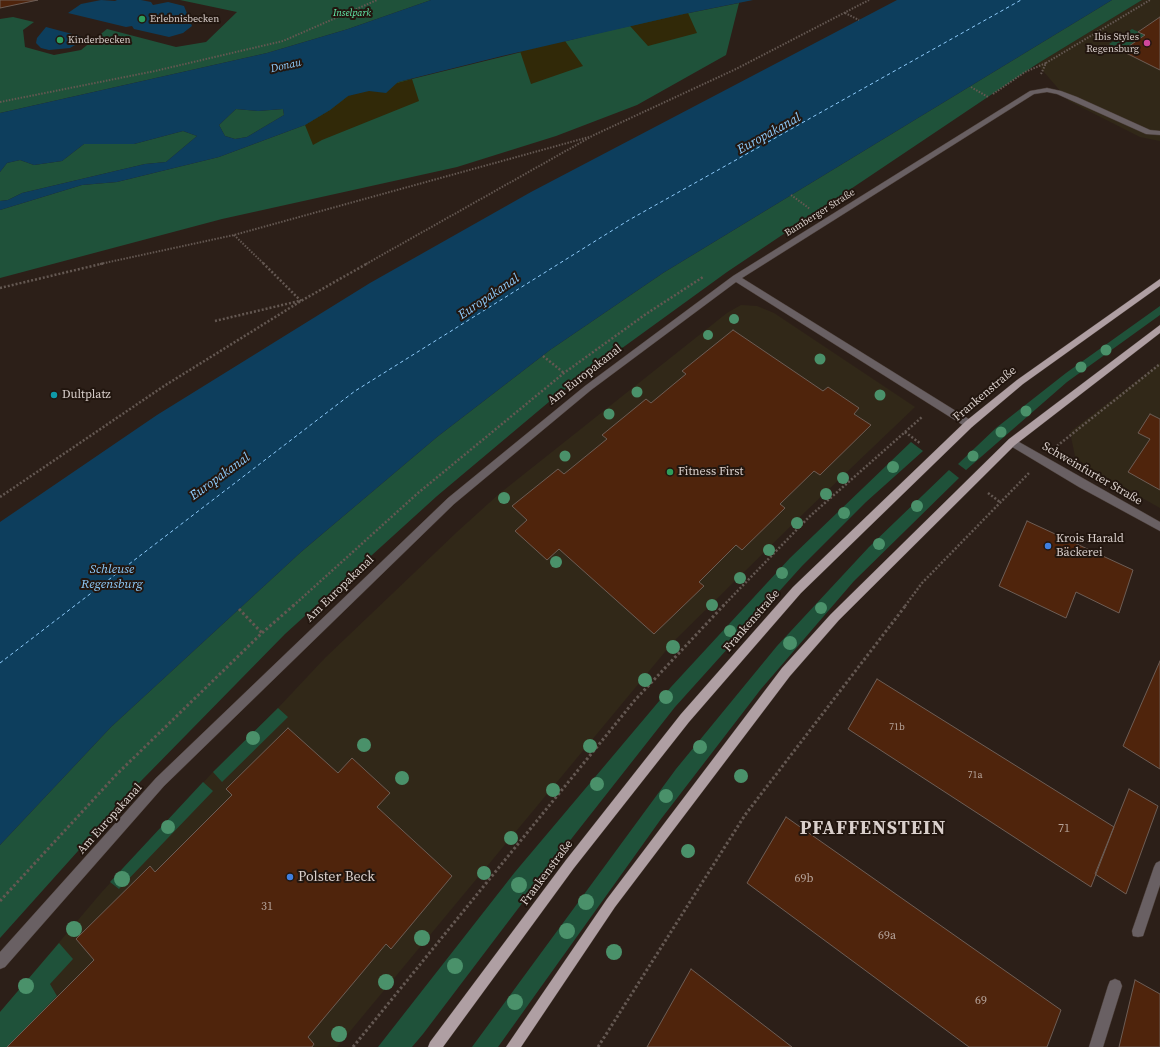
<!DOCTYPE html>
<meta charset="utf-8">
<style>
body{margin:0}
canvas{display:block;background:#2c1f18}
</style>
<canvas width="1160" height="1047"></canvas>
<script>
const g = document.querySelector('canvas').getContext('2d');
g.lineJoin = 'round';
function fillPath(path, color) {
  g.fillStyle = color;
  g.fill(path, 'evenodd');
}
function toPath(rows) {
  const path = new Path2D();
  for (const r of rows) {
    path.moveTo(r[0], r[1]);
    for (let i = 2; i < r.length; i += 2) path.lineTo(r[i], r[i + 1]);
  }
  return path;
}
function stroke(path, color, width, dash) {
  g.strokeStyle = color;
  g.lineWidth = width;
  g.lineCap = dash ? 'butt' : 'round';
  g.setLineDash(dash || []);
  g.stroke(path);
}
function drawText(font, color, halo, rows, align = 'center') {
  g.font = font + ' "Source Serif 4",serif';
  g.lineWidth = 4;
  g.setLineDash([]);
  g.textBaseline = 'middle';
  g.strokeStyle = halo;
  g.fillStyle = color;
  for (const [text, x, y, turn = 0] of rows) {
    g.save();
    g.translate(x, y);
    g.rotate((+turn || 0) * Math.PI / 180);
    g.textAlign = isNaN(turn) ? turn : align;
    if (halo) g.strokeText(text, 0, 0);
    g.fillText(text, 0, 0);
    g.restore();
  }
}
const commercial = toPath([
 [1142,0,1160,0,1160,141,1140,137,1069,101,1037,64],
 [741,305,757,306,774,313,915,407,805,512,674,641,337,1047,0,1047,0,1012,101,893,213,772,278,708,325,658,457,532,499,494,727,313],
 [1160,363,1160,508,1087,467,1075,456,1070,432]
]);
const green = toPath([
 [180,0,431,0,348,29,267,53,0,113,0,19,13,17,34,22,23,30,25,47,54,55,81,50,107,29,176,47,206,42,237,12],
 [1112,0,1142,0,1037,64,727,272,556,396,437,496,285,634,139,783,0,938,0,845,111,727,301,552,437,437,550,350,663,273],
 [739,3,726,55,637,105,556,136,457,167,222,219,0,278,0,210,82,185,117,182,219,157,305,125,330,110,348,96,386,93,398,82,412,79,603,32,679,15],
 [1132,29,1145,35,1122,51,1109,44],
 [236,109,258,111,283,109,284,115,247,137,235,139,225,136,219,125],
 [183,131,197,136,166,162,145,164,22,193,8,200,0,201,0,172,7,163,20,160,34,165,62,161,84,144,134,144],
 [1160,306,1160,315,1067,382,966,470,958,464,996,428,1066,373],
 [911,442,923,451,866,502,802,566,675,707,561,852,423,1034,412,1047,378,1047,515,872,671,687,790,558],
 [949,470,959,478,854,581,761,689,661,819,498,1047,472,1047,676,769,777,646,869,547],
 [278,708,288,717,222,782,213,772],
 [203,782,213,791,119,889,110,882],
 [59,943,73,959,50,984,57,996,7,1047,0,1047,0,1012]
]);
const sand = toPath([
 [688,13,697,33,648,46,630,26],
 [565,41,583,66,531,84,520,51],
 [412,79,419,101,322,140,313,145,305,125,330,110,348,96]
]);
const water = toPath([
 [101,0,115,1,117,0,141,0,151,2,153,5,168,2,184,6,192,26,183,33,169,37,134,29,132,26,126,27,68,13,81,4],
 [431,0,753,0,679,15,502,56,398,82,386,93,369,91,348,96,330,110,305,125,219,157,117,182,82,185,0,210,0,201,8,200,22,193,145,164,166,162,197,136,183,131,134,144,84,144,62,161,34,165,20,160,7,163,0,172,0,113,267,53,348,29],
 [236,109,258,111,283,109,284,115,247,137,235,139,225,136,219,125],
 [897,0,1112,0,663,273,550,350,437,437,301,552,111,727,0,845,0,522,157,415,370,283,531,192],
 [46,27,87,38,70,48,49,50,41,48,36,43,37,38]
]);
const ferry = toPath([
 [0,663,355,391,629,220,1021,0]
]);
const building = toPath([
 [0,0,38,0,0,8,0,0],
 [1160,17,1160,70,1122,51,1145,35,1138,32,1160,17],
 [733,330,823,391,828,387,859,408,854,414,871,425,820,475,814,471,780,504,785,508,742,550,736,545,699,582,704,586,654,634,559,549,547,560,515,531,527,520,512,506,558,469,564,474,607,439,602,435,646,399,651,403,686,374,682,371,733,330],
 [1150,414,1160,419,1160,490,1128,472,1150,439,1138,433,1150,414],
 [1027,521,1133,570,1119,613,1076,592,1066,618,999,586,1027,521],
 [1160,661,1160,769,1123,746,1160,661],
 [877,679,1114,827,1091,887,848,729,877,679],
 [288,728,338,773,352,758,390,793,377,807,452,876,391,949,386,944,308,1037,314,1044,312,1047,7,1047,94,960,76,939,150,866,155,872,232,795,226,789,288,728],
 [1129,789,1158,806,1126,894,1095,874,1129,789],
 [786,817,1061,1010,1047,1047,969,1047,747,883,786,817],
 [691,969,792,1047,647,1047,691,969],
 [1135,980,1160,994,1160,1047,1119,1047,1135,980]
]);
const pathFar2 = toPath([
 [845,13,859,20],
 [1041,74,1046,63,1150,0],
 [971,87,988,97],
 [993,94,1025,72,1046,63],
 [0,102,155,71,283,41,377,0],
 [791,195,810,209],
 [234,235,264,264],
 [100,264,234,235,589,137],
 [366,264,594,135,736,69,869,0]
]);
const pathFar1 = toPath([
 [263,263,301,301],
 [0,288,105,263],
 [215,321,299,301],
 [543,356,564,373],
 [905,432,921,444],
 [1057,446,1160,364],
 [988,493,1000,502],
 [0,497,164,386,301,301,368,263],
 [293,606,418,493,564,373,646,314,703,277],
 [723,606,809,517,922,417],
 [905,606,922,583,1029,473]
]);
const path = toPath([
 [239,609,262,633],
 [0,901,116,775,262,633,294,605],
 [353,1047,635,700,724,605],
 [598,1047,745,815,906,605]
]);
const minor = toPath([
 [1047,88,1061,91,1077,97,1150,130,1160,131,1160,135,1146,134,1057,94,1047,92,1034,94,742,278,972,421,974,424,972,427,966,427,736,282,591,390,454,504,164,786,5,967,0,969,0,952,156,778,448,498,585,386,733,276,1030,91,1047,88],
 [1012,438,1160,522,1160,531,1079,487,1009,445,1007,442,1009,439,1012,438],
 [1160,861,1160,885,1143,936,1138,937,1133,936,1132,931,1154,867,1156,863,1160,861],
 [1115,979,1120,981,1122,986,1103,1047,1089,1047,1108,986,1110,981,1115,979]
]);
const major = toPath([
 [1160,279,1160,286,1023,384,972,427,801,593,689,722,574,868,443,1047,428,1047,430,1042,566,860,681,714,793,587,966,421,1017,380,1160,279],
 [1160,325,1160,333,1015,445,839,620,790,676,615,907,521,1047,506,1047,607,899,782,668,831,614,1009,439,1160,325]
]);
const trees = [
 [734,319,5],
 [708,335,5],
 [1106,350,5.5],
 [820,359,5.5],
 [1081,367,5.5],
 [637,392,5.5],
 [880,395,5.5],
 [1026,411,5.5],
 [609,414,5.5],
 [1001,432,5.5],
 [565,456,5.5],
 [973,456,5.5],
 [893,467,6],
 [843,478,6],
 [826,494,6],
 [504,498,6],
 [917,506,6],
 [844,513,6],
 [797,523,6],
 [879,544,6],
 [769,550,6],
 [556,562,6],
 [782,573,6],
 [740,578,6],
 [712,605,6],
 [821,608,6],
 [730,631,6],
 [790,643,7],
 [673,647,7],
 [645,680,7],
 [666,697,7],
 [253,738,7],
 [364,745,7],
 [590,746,7],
 [700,747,7],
 [741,776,7],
 [402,778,7],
 [597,784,7],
 [553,790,7],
 [666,796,7],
 [168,827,7],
 [511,838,7],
 [688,851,7],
 [484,873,7],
 [122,879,8],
 [519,885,8],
 [586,902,8],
 [74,929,8],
 [567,931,8],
 [422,938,8],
 [614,952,8],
 [455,966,8],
 [386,982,8],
 [26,986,8],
 [515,1002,8],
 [339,1034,8]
];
const markers = [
 [142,19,4,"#2e9e5b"],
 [60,40,4,"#2e9e5b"],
 [1147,43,4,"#d1479c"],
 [54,395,4,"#0f9aa8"],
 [670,472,4,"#2e9e5b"],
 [1048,546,4,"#3f7fe0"],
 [290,877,4,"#3f7fe0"]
];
const farParknames = [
 ["Inselpark",352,13]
];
const farPoinames = [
 ["Erlebnisbecken",150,19],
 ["Ibis Styles",1139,37,"right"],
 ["Regensburg",1139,49,"right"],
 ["Kinderbecken",68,40]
];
const farStreetnames = [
 ["Bamberger Straße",820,213,-32]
];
const numberNames = [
 ["71b",897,727],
 ["71a",975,775]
];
const farWaternames = [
 ["Donau",286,66,-13]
];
const streetNames = [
 ["Am Europakanal",585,375,-38],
 ["Frankenstraße",985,394,-40],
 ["Schweinfurter Straße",1092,474,30],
 ["Am Europakanal",340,589,-44],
 ["Frankenstraße",752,621,-49],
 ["Am Europakanal",110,819,-48],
 ["Frankenstraße",547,873,-53]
];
const poiNames = [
 ["Dultplatz",62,395],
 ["Fitness First",678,472],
 ["Krois Harald",1056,539],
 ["Bäckerei",1056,553]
];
const nearNumbernames = [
 ["71",1064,829],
 ["69b",804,879],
 ["31",267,907],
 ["69a",887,936],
 ["69",981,1001]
];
const waterNames = [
 ["Europakanal",769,134,-29],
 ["Europakanal",489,297,-34],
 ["Europakanal",220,477,-36],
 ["Schleuse",112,570],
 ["Regensburg",112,585]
];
const nearPoinames = [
 ["Polster Beck",298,877]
];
const nearDistrictnames = [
 ["PFAFFENSTEIN",873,829]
];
fillPath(commercial, '#312818');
fillPath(green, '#1f523a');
fillPath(sand, '#312908');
fillPath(water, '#0d3e5d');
stroke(ferry, '#8ecbfb', 1, [3.5, 3]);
fillPath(building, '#4f240c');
stroke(building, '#6d5d55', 1);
stroke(minor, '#483b35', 1);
stroke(major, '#483b35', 1);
stroke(pathFar2, '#645852', 2, [1.5, 1.5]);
stroke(pathFar1, '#645852', 2.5, [2, 2]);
stroke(path, '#645852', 3, [2.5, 2.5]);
fillPath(minor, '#696063');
fillPath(major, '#af9fa3');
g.fillStyle = '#4a916a';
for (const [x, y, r] of trees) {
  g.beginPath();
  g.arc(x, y, r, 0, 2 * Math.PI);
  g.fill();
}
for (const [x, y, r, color] of markers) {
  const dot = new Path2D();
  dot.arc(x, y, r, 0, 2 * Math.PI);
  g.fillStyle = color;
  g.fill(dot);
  stroke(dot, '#22160f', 1.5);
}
drawText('italic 10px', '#63eead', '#22160f', farParknames);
drawText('10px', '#d9cfcb', '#22160f', farPoinames, 'left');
drawText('10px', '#d9cfcb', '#22160f', farStreetnames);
drawText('10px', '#b6a49b', null, numberNames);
drawText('italic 11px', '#8ecbfb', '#22160f', farWaternames);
drawText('12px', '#d9cfcb', '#22160f', streetNames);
drawText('12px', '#d9cfcb', '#22160f', poiNames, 'left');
drawText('12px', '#b6a49b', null, nearNumbernames);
drawText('italic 13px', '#8ecbfb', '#22160f', waterNames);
drawText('14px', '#d9cfcb', '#22160f', nearPoinames, 'left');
g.letterSpacing = '1px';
drawText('bold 19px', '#d9cfcb', '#22160f', nearDistrictnames);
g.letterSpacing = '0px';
</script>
